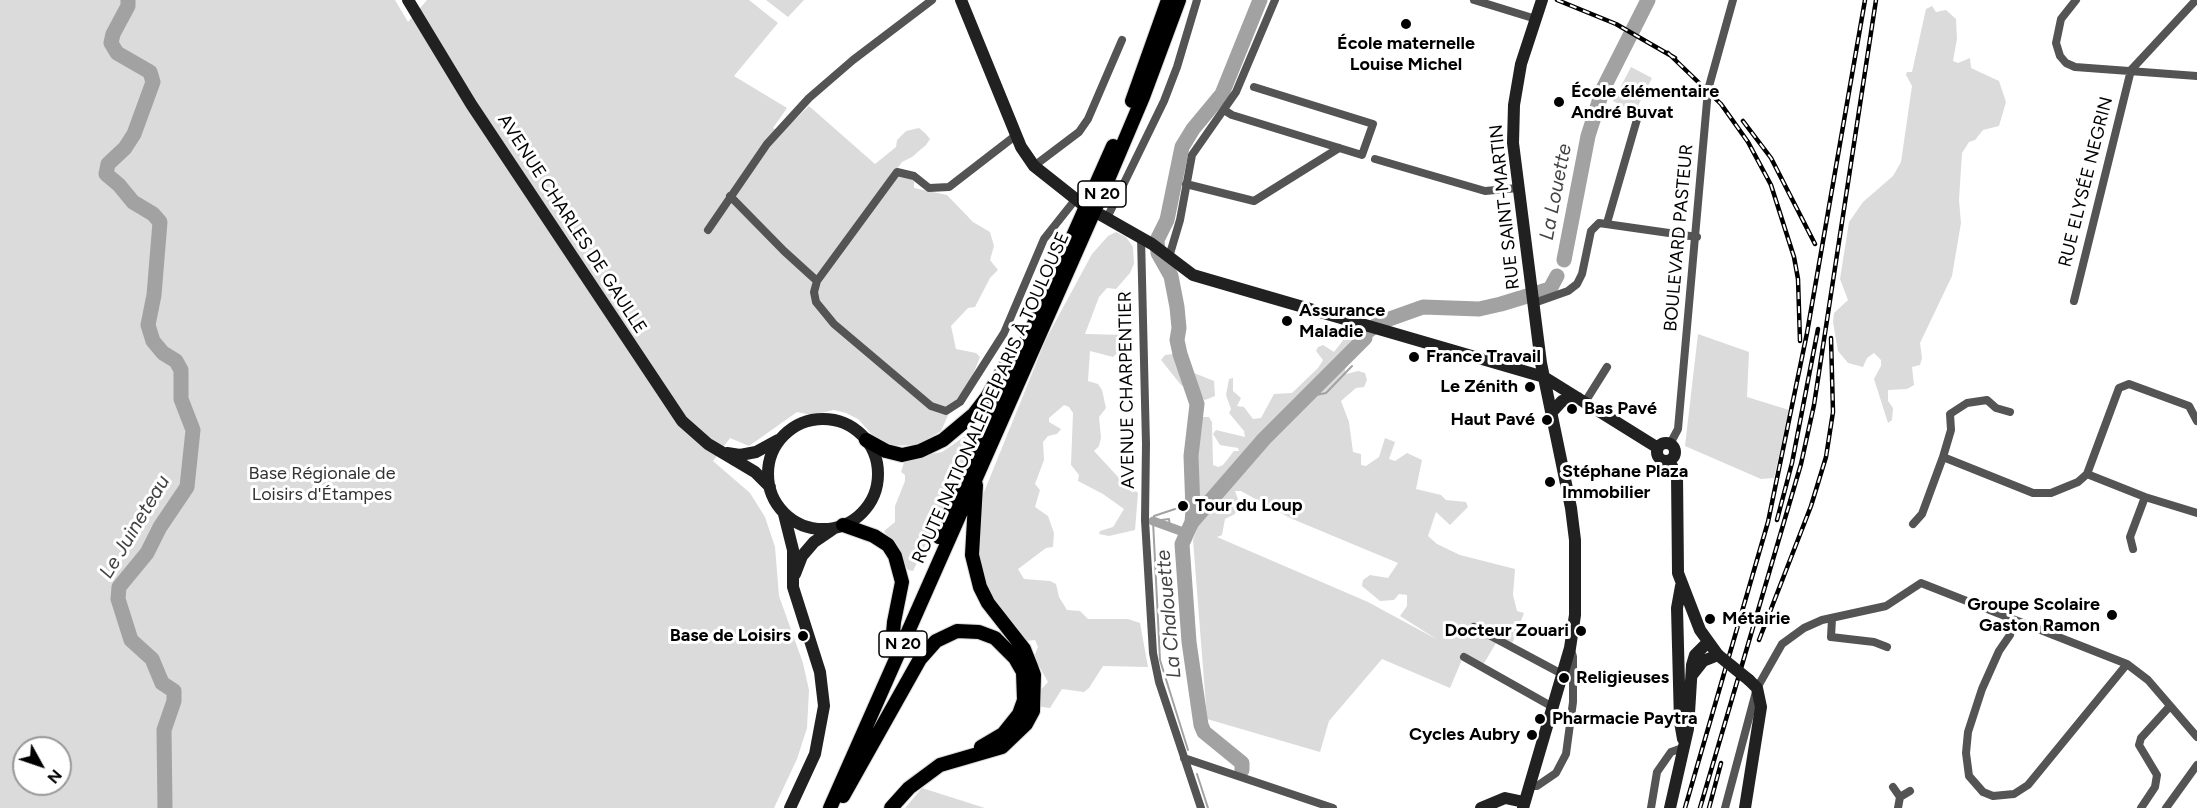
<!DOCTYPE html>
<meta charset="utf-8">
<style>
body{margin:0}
#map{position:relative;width:2197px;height:808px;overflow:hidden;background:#fff;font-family:Figtree,sans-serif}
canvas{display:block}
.north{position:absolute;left:12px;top:736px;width:60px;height:60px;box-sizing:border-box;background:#fff;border:2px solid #999;border-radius:50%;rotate:130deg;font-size:16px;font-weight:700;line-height:24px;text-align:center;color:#000}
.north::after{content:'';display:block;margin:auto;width:21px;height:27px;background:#000;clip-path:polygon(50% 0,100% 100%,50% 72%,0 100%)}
</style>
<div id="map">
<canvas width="2197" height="808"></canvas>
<div class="north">N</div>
</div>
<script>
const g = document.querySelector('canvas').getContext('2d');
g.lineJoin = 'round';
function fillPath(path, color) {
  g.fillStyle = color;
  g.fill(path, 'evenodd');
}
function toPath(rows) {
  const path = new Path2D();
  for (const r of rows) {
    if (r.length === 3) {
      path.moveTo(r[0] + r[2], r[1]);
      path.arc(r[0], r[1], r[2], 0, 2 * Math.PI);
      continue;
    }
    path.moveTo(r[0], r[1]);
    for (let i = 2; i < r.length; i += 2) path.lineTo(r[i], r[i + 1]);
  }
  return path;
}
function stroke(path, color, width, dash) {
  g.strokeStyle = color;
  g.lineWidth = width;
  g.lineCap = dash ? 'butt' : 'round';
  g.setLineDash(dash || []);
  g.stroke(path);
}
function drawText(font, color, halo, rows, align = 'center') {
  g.font = font + ' Figtree,sans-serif';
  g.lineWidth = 6;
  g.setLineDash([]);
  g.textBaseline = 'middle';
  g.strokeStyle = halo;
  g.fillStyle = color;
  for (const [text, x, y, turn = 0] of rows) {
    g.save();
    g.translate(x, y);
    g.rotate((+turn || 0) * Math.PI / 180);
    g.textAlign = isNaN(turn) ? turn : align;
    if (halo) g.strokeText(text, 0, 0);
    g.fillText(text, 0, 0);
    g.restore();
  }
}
const green = toPath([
 [0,0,395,0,408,22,427,0,749,0,778,23,734,76,787,108,773,128,781,133,809,106,875,164,896,147,897,140,906,131,919,128,926,134,930,139,926,145,912,157,902,162,894,173,910,177,914,180,914,188,947,195,973,222,990,232,994,246,990,260,998,270,990,278,975,307,968,308,951,326,956,349,976,353,980,357,970,382,953,404,941,431,917,445,887,446,876,439,858,419,846,413,834,410,811,415,797,412,749,446,730,438,713,461,750,493,765,517,775,547,779,596,803,663,809,690,807,728,797,759,774,808,0,808],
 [24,748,60,748,60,784,24,784],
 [766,0,804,0,788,17],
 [1932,6,1936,12,1946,10,1956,19,1957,39,1953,61,1958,63,1970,58,1971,68,1999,81,2006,102,1999,126,1983,130,1975,140,1969,142,1962,153,1959,200,1961,223,1952,276,1920,343,1922,358,1920,365,1912,367,1914,385,1907,389,1888,390,1888,401,1893,408,1892,420,1888,423,1874,379,1881,366,1881,360,1874,353,1867,358,1863,367,1848,363,1838,351,1833,322,1834,313,1848,300,1840,279,1849,222,1863,202,1893,176,1901,162,1912,86,1906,75,1907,72,1912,72,1926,9],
 [1631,67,1652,78,1635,112,1613,101],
 [1116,232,1126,237,1133,247,1134,264,1130,273,1116,289,1107,288,1099,297,1085,334,1128,335,1128,343,1113,357,1090,351,1088,381,1098,384,1102,390,1106,408,1099,417,1101,438,1099,446,1094,451,1132,492,1135,490,1138,493,1135,530,1109,536,1099,534,1100,531,1113,527,1124,509,1103,494,1078,481,1079,475,1071,465,1073,413,1069,407,1064,405,1049,418,1049,422,1061,429,1057,434,1048,436,1043,442,1044,460,1035,484,1040,490,1035,507,1048,516,1054,533,1053,547,1046,548,1018,569,1024,579,1050,581,1056,584,1059,597,1067,610,1080,611,1088,619,1128,619,1140,623,1148,667,1103,666,1089,688,1084,692,1062,689,1050,708,1042,707,1035,705,1037,694,1048,682,1034,657,1038,647,1035,640,1026,641,1008,633,975,564,978,507,1046,339,1092,254,1108,236],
 [1362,328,1366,332,1349,355,1345,370,1346,374,1358,371,1365,373,1367,380,1364,387,1356,388,1341,401,1349,422,1353,452,1361,454,1361,465,1366,466,1379,457,1385,438,1395,442,1389,459,1395,461,1407,453,1422,460,1416,489,1441,495,1446,500,1466,502,1468,507,1450,525,1436,512,1428,536,1437,544,1460,555,1515,569,1513,595,1517,611,1524,613,1512,644,1499,638,1483,665,1464,655,1450,688,1382,659,1329,721,1320,752,1207,719,1193,540,1197,529,1199,497,1189,480,1184,459,1187,453,1199,454,1198,437,1190,422,1193,417,1209,417,1212,422,1213,465,1218,467,1223,465,1234,451,1239,451,1238,448,1220,445,1213,434,1216,430,1245,437,1244,431,1229,413,1231,409,1226,395,1229,379,1233,378,1233,391,1241,398,1237,406,1244,407,1253,419,1261,418,1274,394,1292,393,1318,368,1323,360,1316,351,1318,347,1323,345,1334,352,1348,334],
 [1235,491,1241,491,1290,518,1398,563,1388,578,1370,575,1363,580,1362,586,1380,601,1394,600,1399,594,1407,595,1407,606,1400,616,1438,640,1368,602,1217,537,1222,535,1225,519,1235,514,1239,502],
 [1698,334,1749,352,1747,397,1789,410,1774,478,1761,479,1685,446],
 [1173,354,1189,371,1214,381,1215,396,1205,400,1181,385,1161,360,1165,355],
 [971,432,976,439,946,510,940,515,913,571,908,570,884,531,895,522,895,506,905,481,905,475,901,472,905,459,942,452],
 [922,788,985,808,905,808]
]);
const stream = toPath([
 [1306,397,1326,393,1352,366],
 [1175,509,1154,516,1153,521,1160,660,1188,750],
 [1153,521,1169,519,1170,527,1186,533],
 [1197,774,1208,808]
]);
const canal = toPath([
 [1153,521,1186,533]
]);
const river = toPath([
 [128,0,128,6,113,34,111,43,117,53,150,72,153,82,134,134,125,148,108,164,106,174,119,185,133,202,153,214,160,222,154,295,148,325,153,341,163,353,176,361,181,370,181,399,193,430,187,487,160,527,147,553,119,587,118,599,131,640,152,659,162,683,174,691,174,701,164,730,165,808],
 [1564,260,1588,136,1603,89,1648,0],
 [1192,522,1264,439,1365,338,1365,333,1381,322,1423,307,1479,309,1501,304,1550,289,1557,276],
 [1242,770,1242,763,1204,732,1201,725,1189,642,1182,544,1192,522,1193,510,1191,456,1197,404,1180,354,1177,340,1179,328,1177,307,1171,276,1158,253,1157,240,1167,220,1182,147,1193,129,1222,94,1260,0]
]);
const street = toPath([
 [1474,0,1536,19],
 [2076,0,2061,19,2056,43,2060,56,2066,63,2075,67,2197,76],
 [1224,110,1232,115,1362,155,1373,124,1254,87],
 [1375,159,1485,191,1518,188],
 [1034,166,1079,132,1088,119,1122,40],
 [1186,184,1254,201,1339,148],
 [730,196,784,251,817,281,814,292,816,302,834,324,931,406,946,411,960,402,1004,333,1044,239,1075,200],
 [1107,218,1164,101,1177,67,1197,0],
 [1607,223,1638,116],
 [708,230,767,144,809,98,853,60,932,0],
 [1141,237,1146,444,1145,520,1153,653,1159,682,1201,808],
 [1169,257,1180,220,1192,155,1236,92,1275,0],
 [817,281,897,172,914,176,929,188,949,187,1015,136],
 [2074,301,2131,70,2196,0],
 [1534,303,1568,291,1577,284,1582,274,1591,231,1599,223,1697,237],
 [1585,402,1607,367],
 [1670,444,1678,429,1708,90,1733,0],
 [1943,457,2033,493,2051,493,2078,482,2087,474,2119,388,2129,384,2189,406,2197,421],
 [2087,474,2145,497,2197,513],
 [1913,524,1922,514,1943,457,1951,430,1950,414,1967,403,1987,400,1996,408,2010,412],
 [2133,549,2130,537,2145,497],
 [1832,619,1831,637,1874,642,1887,647],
 [1474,627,1562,674],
 [2010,635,1999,651,1982,689,1968,732,1966,753,1969,776,1983,792,1993,796,2014,794,2028,785,2127,664],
 [1464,657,1551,706],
 [1184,758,1333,808],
 [1529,786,1537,786,1556,773,1566,754,1573,702,1573,657,1571,649],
 [1893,787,1900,797,1910,791],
 [1651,808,1657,772,1671,752,1685,747],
 [1725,808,1757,688,1782,644,1804,628,1822,620,1886,606,1921,583,2127,664,2148,680,2197,737],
 [1898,808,1900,797],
 [2141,808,2155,787,2157,775,2139,745,2141,738,2170,706],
 [2166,808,2197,765]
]);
const secondary = toPath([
 [408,0,471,104,682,421,708,444,755,472,770,487],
 [961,0,1021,147,1034,166,1082,204],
 [1101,215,1152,244,1193,275,1544,377,1658,448],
 [1552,412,1562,401,1578,398],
 [823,474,55],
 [1666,452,9],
 [727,453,740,455,756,452,778,440],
 [1669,461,1677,475,1678,573,1700,630,1718,655,1703,661,1692,675],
 [784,514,793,550,793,587,820,672,824,706,815,754,790,808],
 [795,574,802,556,814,542,833,529],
 [1681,586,1677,608,1680,722,1683,739],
 [1481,808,1505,798,1524,802],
 [1523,808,1570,648,1575,615,1575,540,1571,508,1541,363,1513,143,1514,105,1521,64,1542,0],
 [1670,808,1688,729,1692,665,1695,655,1707,643],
 [1745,808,1761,707,1757,688,1749,680]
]);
const primary = toPath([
 [1132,101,1168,0],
 [866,440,886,451,902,455,920,451,943,440,974,414,987,397,1012,354],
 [843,525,874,536,888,545,895,556,902,582,894,622,892,645],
 [939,537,1113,146],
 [843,796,920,659,936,641,957,631,979,632,995,638,1015,658,1023,672,1024,700,1019,714,1003,734,981,747],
 [830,808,1107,182,1143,97,1179,0],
 [891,808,909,788,940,765,1002,747,1026,724,1033,711,1034,675,1030,664,1024,649,988,603,980,587,972,555,976,485]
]);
const rail = toPath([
 [1557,0,1616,24,1675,58],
 [1668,53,1721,104,1748,142,1771,185,1794,257,1798,279,1800,341],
 [1743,121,1771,158,1815,244],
 [1777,520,1792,463,1818,329],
 [1759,640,1811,506,1826,457,1833,412,1831,338],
 [1685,808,1768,522,1807,333,1865,0],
 [1700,808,1801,464,1814,405,1876,0],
 [1709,808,1721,763]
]);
const secondaryBridge = toPath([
 [1718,655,1749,680]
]);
const markers = [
 [1406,24,6,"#000"],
 [1559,102,6,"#000"],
 [1287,321,6,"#000"],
 [1414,357,6,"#000"],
 [1530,387,6,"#000"],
 [1572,409,6,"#000"],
 [1547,420,6,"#000"],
 [1550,482,6,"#000"],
 [1183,506,6,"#000"],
 [2112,615,6,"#000"],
 [1710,619,6,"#000"],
 [1581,631,6,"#000"],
 [803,636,6,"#000"],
 [1564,678,6,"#000"],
 [1540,719,6,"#000"],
 [1532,735,6,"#000"]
];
const shields = [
 [1102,194,48],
 [903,644,48]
];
const shieldNames = [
 ["N 20",1102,194],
 ["N 20",903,644]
];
const poiNames = [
 ["École maternelle",1406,44,"center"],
 ["Louise Michel",1406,65,"center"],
 ["École élémentaire",1571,92],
 ["André Buvat",1571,113],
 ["Assurance",1299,311],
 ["Maladie",1299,332],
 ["France Travail",1426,357],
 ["Le Zénith",1518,387,"right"],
 ["Bas Pavé",1584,409],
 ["Haut Pavé",1535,420,"right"],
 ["Stéphane Plaza",1562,472],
 ["Immobilier",1562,493],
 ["Tour du Loup",1195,506],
 ["Groupe Scolaire",2100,605,"right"],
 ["Gaston Ramon",2100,626,"right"],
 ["Métairie",1722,619],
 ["Docteur Zouari",1569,631,"right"],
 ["Base de Loisirs",791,636,"right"],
 ["Religieuses",1576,678],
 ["Pharmacie Paytra",1552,719],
 ["Cycles Aubry",1520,735,"right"]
];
const streetNames = [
 ["RUE ELYSÉE NEGRIN",2086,182,-76],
 ["RUE SAINT-MARTIN",1505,207,-96],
 ["AVENUE CHARLES DE GAULLE",572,224,57],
 ["BOULEVARD PASTEUR",1679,238,-85],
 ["AVENUE CHARPENTIER",1127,390,-91],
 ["ROUTE NATIONALE DE PARIS À TOULOUSE",991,398,-66]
];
const parkNames = [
 ["Base Régionale de",322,474],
 ["Loisirs d'Étampes",322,495]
];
const waterNames = [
 ["La Louette",1556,192,-79],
 ["Le Juineteau",135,527,-59],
 ["La Chalouette",1169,614,-95]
];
fillPath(green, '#dbdbdb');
stroke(stream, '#a2a2a2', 2);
stroke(canal, '#a2a2a2', 9);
stroke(river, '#a2a2a2', 15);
stroke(primary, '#dbdbdb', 16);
stroke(street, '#545454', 8);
stroke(secondary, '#212121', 12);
stroke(primary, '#000', 14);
stroke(rail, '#000', 4.5);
stroke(rail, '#fff', 2, [7]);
stroke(secondaryBridge, '#212121', 12);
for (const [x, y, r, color] of markers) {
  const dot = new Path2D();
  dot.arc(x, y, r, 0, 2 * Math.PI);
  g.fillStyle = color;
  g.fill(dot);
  stroke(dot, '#fff', 2);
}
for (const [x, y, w] of shields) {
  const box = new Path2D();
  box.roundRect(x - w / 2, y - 13, w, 26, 4.5);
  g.fillStyle = '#fff';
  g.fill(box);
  stroke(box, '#000', 1.5);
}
drawText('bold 16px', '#000', null, shieldNames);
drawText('bold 18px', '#000', '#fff', poiNames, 'left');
drawText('18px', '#000', '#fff', streetNames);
drawText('18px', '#323232', '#fff', parkNames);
drawText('italic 20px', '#434343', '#fff', waterNames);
</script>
